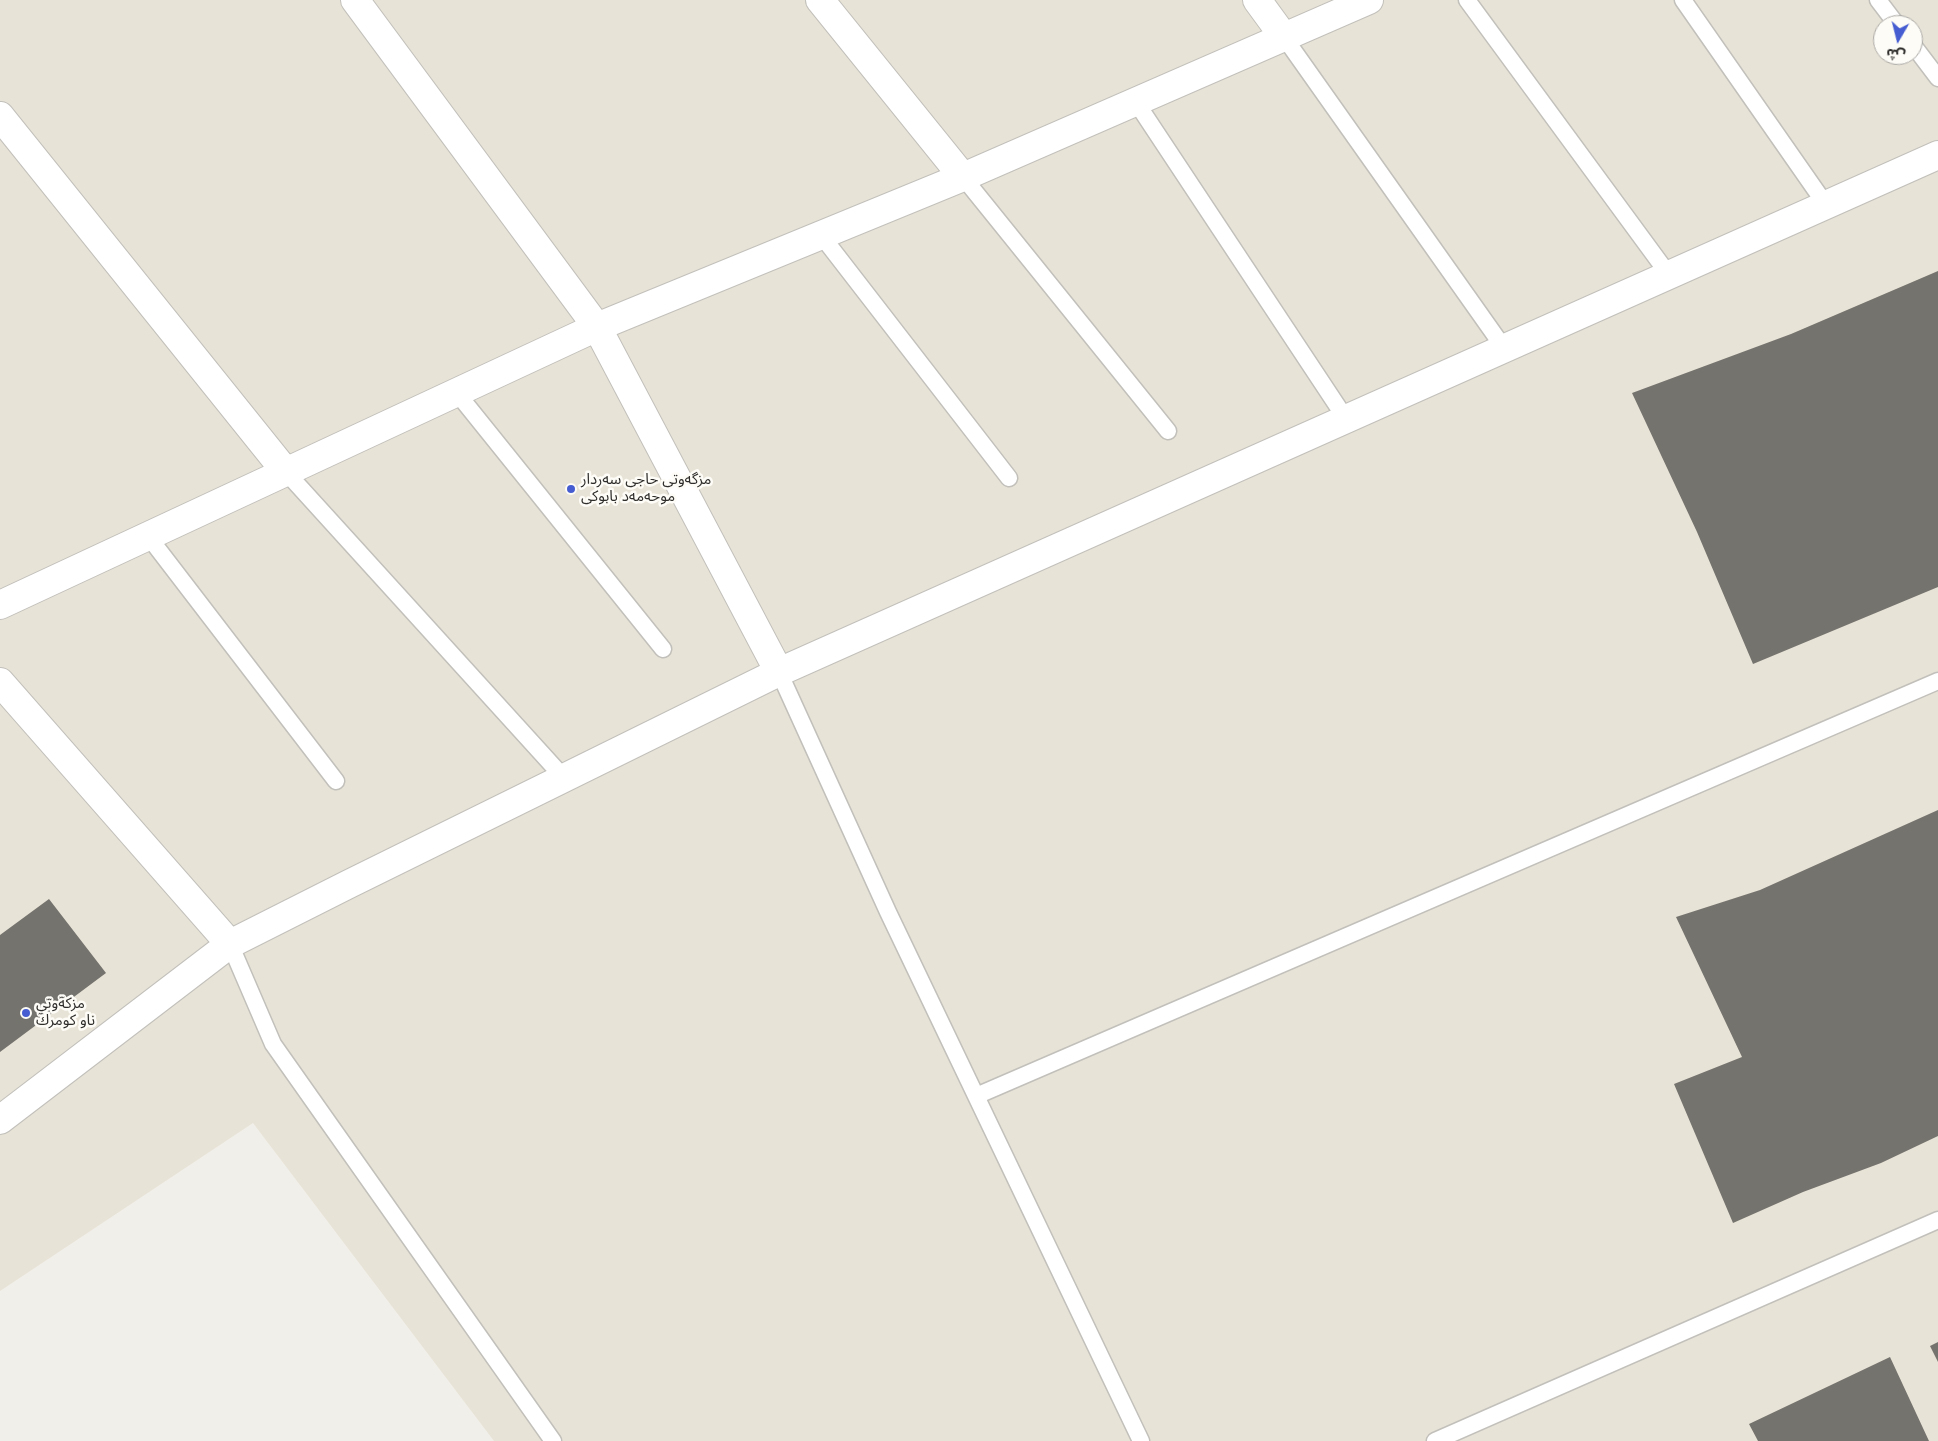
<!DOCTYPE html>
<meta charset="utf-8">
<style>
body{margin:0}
#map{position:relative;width:1938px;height:1441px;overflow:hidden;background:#f1efea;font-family:"Fira Sans","Noto Sans Arabic",sans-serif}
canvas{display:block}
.north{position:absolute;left:1873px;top:15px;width:50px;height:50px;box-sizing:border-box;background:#fefcf7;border:1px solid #aba9a5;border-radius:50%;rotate:188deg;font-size:14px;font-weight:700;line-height:20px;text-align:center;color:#2e2d2b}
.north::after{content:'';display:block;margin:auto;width:18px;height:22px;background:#455dd1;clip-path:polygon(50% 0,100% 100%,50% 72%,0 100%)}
</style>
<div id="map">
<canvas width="1938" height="1441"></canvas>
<div class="north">ش</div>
</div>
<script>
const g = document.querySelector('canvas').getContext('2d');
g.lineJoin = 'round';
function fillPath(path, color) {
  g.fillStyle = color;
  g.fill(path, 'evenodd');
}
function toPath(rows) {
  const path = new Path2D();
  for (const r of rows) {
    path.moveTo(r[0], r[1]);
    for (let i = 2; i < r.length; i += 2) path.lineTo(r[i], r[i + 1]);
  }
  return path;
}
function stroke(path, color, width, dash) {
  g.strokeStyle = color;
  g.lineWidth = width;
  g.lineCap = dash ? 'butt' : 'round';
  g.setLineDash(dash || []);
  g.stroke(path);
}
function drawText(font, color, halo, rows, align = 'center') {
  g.font = font + ' "Fira Sans","Noto Sans Arabic",sans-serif';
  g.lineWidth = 5;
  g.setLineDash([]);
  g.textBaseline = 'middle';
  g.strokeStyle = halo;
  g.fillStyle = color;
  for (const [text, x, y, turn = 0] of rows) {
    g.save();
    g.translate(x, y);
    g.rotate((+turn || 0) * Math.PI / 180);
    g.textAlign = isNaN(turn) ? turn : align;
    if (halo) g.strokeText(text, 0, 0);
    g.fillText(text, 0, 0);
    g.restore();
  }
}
const built = toPath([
 [0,0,1938,0,1938,1441,494,1441,253,1123,0,1291],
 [1883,25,1913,25,1913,55,1883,55]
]);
const building = toPath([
 [1938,271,1938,587,1753,664,1697,532,1632,393,1791,334],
 [1938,810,1938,1136,1881,1163,1803,1192,1733,1223,1674,1084,1742,1057,1676,917,1760,890],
 [49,899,106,973,0,1052,0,935],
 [1938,1342,1938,1362,1930,1346],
 [1890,1357,1929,1441,1758,1441,1749,1424]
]);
const lane = toPath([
 [1467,0,1669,275],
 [1683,0,1826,205],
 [1878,0,1897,25],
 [1284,37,1504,348],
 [1913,45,1938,78],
 [1136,102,1346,419],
 [963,177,1168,431],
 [821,235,1009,478],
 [457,393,663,649],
 [286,472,564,778],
 [148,536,336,781],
 [779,672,888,912,1141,1441],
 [230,944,273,1044,553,1441],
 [976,1096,1938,681],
 [1435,1441,1938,1220]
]);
const street = toPath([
 [355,0,597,327,779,672],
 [820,0,963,177],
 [1257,0,1284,37],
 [0,116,286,472],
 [0,605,597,327,963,177,1369,0],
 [0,682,230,944],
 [0,1120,230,944,349,884,779,672,1938,155]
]);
const markers = [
 [571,489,5,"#455dd1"],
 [26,1013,5,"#455dd1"]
];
const poiNames = [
 ["مزگەوتی حاجی سەردار",581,480],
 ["موحەمەد بابوکی",581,497],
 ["مزكةوتي",36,1004],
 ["ناو كومرك",36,1021]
];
fillPath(built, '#e8e3d7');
fillPath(building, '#75736e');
stroke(lane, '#c2c0bb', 19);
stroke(street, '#c2c0bb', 30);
stroke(lane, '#fff', 16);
stroke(street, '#fff', 28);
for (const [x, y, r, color] of markers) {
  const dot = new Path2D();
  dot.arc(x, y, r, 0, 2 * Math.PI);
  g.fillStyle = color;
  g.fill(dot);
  stroke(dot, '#fefcf7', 2);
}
drawText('15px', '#2e2d2b', '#fefcf7', poiNames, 'left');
</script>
